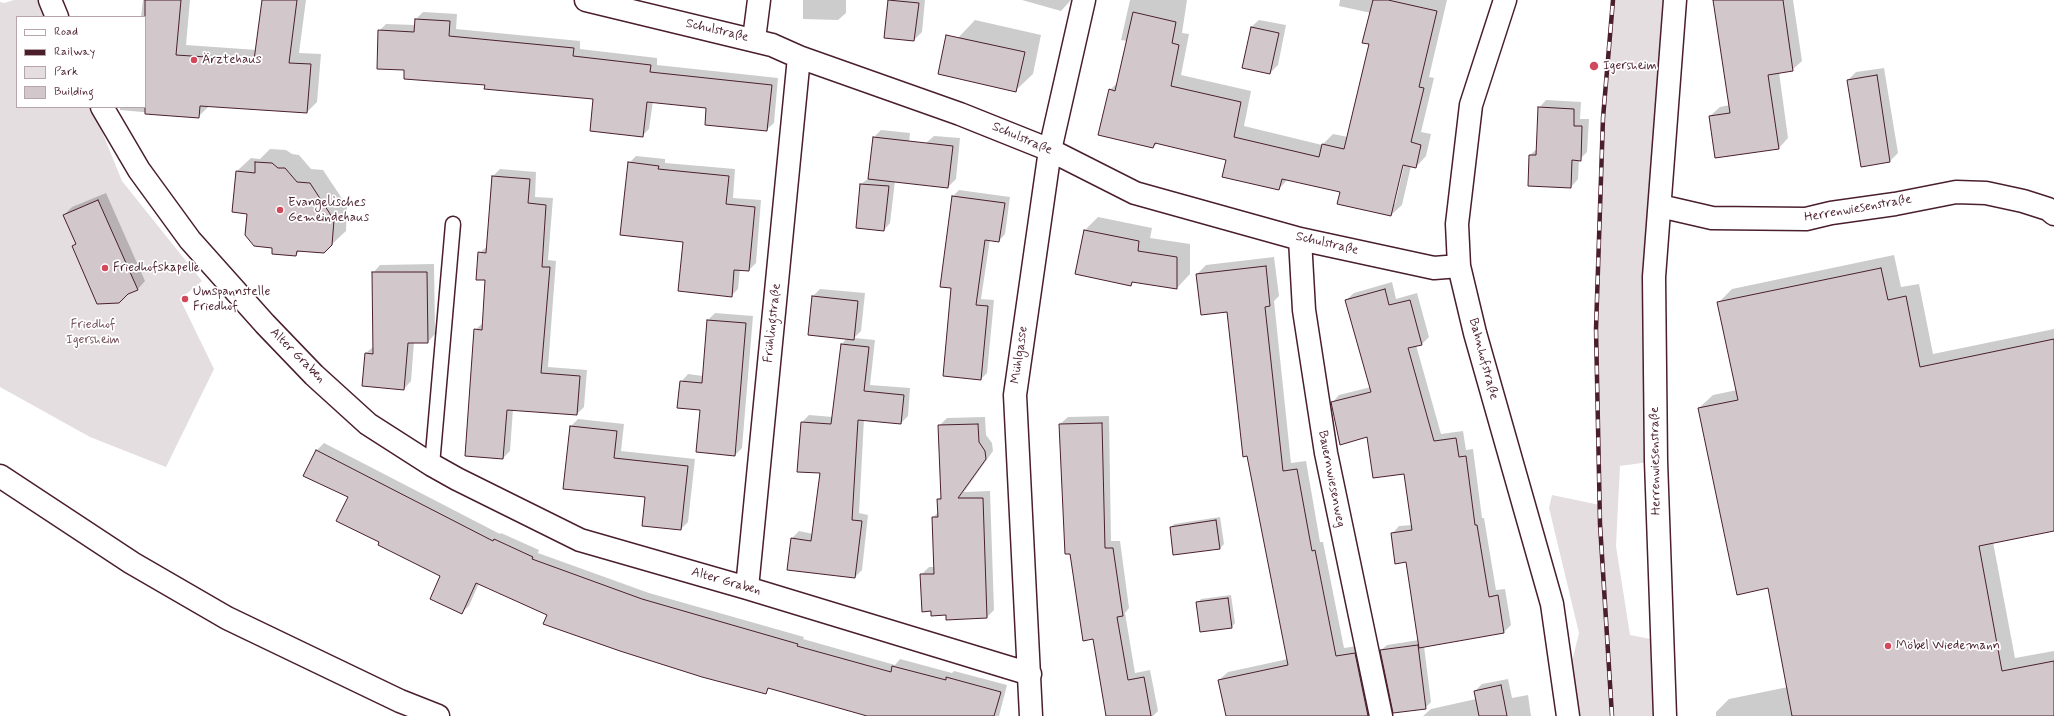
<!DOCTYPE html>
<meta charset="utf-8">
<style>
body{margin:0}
#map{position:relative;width:2054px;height:716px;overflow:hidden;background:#fff;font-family:Mynerve,sans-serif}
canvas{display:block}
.legend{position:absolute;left:16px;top:16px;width:130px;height:92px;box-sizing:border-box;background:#fff;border:1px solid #b7a5aa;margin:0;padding:5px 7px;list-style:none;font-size:12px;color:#4a1f2b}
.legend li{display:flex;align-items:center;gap:8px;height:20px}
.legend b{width:20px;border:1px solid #b7a5aa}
</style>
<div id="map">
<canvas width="2054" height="716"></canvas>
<ul class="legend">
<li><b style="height:5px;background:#fff"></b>Road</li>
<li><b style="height:5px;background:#4a1f2b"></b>Railway</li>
<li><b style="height:11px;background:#e5dee0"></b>Park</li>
<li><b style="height:11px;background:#d2c7cb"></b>Building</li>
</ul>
</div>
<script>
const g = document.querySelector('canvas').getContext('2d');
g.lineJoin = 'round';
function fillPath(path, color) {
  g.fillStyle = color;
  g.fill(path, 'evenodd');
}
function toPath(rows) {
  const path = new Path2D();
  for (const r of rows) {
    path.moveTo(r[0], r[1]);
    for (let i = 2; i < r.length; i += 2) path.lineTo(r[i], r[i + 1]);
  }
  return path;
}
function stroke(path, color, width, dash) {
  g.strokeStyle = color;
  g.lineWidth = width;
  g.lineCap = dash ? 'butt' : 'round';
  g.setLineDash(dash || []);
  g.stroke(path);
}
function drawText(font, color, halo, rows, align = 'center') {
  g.font = font + ' Mynerve,sans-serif';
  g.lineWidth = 3.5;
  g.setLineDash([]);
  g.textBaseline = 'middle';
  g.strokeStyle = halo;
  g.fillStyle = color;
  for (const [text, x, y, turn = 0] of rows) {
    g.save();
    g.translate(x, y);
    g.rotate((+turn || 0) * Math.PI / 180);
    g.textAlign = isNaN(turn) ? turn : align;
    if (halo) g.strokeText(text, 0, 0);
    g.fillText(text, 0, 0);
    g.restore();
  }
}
const green = toPath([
 [14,0,49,0,56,17,17,17,17,107,92,107,122,181,202,281,180,299,214,369,166,467,90,437,0,387,0,2,4,3],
 [1613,0,1675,0,1656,461,1620,466,1616,546,1630,635,1661,641,1665,716,1568,716,1565,690,1579,633,1549,508,1552,495,1600,505,1596,329,1599,199,1603,118]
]);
const shadow = toPath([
 [143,0,190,0,186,45,257,50,263,0,306,0,299,53,321,54,317,102,307,112,209,106,198,117,120,110,120,107,145,107,145,17,141,17],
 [803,0,846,0,846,13,838,20,803,19],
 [890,0,925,0,922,32,914,40,889,1],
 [1022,0,1071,0,1061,11],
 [1130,0,1187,0,1182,33,1189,34,1181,75,1251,91,1244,126,1322,145,1333,134,1348,137,1370,44,1371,13,1339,6,1340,0,1447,0,1429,77,1434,78,1421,132,1431,134,1426,156,1416,167,1411,166,1402,205,1391,215,1341,191,1288,179,1279,189,1228,159,1158,143,1153,147,1110,90,1118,82,1127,41,1121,40],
 [1403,160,1405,161,1395,204,1393,204],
 [1714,0,1793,0,1802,61,1792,70,1779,72,1788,138,1779,148,1710,116,1720,107,1730,105],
 [423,12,457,14,456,29,580,41,580,49,657,58,657,65,778,78,774,123,766,130,707,107,653,101,649,129,642,136,595,99,486,84,405,69,379,31,386,24,415,25,416,19],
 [975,20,1041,35,1033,74,1015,91,958,38],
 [1259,20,1286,25,1278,65,1270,73,1251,27],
 [1884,68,1898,153,1890,161,1862,165,1848,80,1856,72],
 [1546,100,1581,102,1580,119,1589,119,1587,152,1579,160,1578,179,1571,187,1530,155,1538,148,1539,108],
 [881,130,910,133,906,174,895,181,890,223,884,230,861,184,869,178,874,137],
 [934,136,960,138,956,179,948,187,926,143],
 [270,149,286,150,292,154,299,155,311,169,323,170,347,206,346,231,331,245,300,250,296,255,273,247,248,213,237,171,251,158,260,159],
 [636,156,665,159,665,163,735,169,733,198,761,200,756,263,749,270,740,269,738,289,731,296,685,241,629,163],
 [500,169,536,172,535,197,553,198,548,260,556,261,548,367,587,370,584,407,577,414,513,409,510,451,503,458,475,330,483,323,486,280,479,253,488,246,493,176],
 [959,190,1010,197,1005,234,999,241,990,239,981,299,994,300,987,373,981,379,952,287,953,196],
 [106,193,145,281,138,289,127,293,73,246,76,243,64,215,72,207],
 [1098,217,1152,228,1150,238,1190,244,1190,274,1177,288,1134,281,1130,284,1076,273,1085,230],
 [1894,255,1901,287,1919,284,1933,354,2054,329,2054,530,1993,542,2015,658,2054,651,2054,716,1716,716,1716,712,1729,699,1788,687,1769,587,1699,408,1713,395,1737,390,1719,302,1732,289],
 [1274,257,1279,296,1274,301,1291,463,1306,461,1320,542,1323,542,1344,648,1364,645,1377,707,1368,715,1240,716,1219,680,1228,672,1288,659,1228,310,1197,274,1206,265],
 [434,264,435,334,428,342,414,342,411,381,404,389,366,353,374,346,373,273,380,265],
 [1392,282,1396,299,1417,293,1429,337,1422,344,1416,345,1441,434,1463,431,1466,450,1473,449,1482,518,1484,518,1496,590,1505,589,1511,625,1504,632,1424,646,1431,702,1425,708,1381,650,1387,645,1419,640,1407,561,1392,534,1399,526,1412,525,1405,472,1368,436,1340,443,1332,403,1339,395,1371,387,1346,300,1354,293],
 [820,289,865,293,861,331,854,338,875,340,870,385,910,388,908,416,901,423,864,419,859,513,868,515,862,570,855,577,792,538,799,531,813,534,821,473,802,422,809,415,833,417,842,344,847,338,813,296],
 [715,313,753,316,742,448,735,455,681,382,688,374,703,376,708,320],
 [1109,416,1111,541,1120,541,1129,608,1125,613,1135,673,1150,670,1158,711,1153,716,1107,716,1060,424,1068,417],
 [985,417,986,435,992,443,993,451,964,492,990,491,994,610,987,617,947,619,947,614,921,575,929,567,935,567,933,518,938,512,938,500,942,496,939,426,947,418],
 [578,419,624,424,621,451,695,459,688,522,681,529,571,426],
 [324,443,500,534,501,533,539,550,538,553,649,593,804,637,803,639,895,665,900,659,952,673,954,671,1007,685,999,716,871,716,770,688,766,692,548,614,479,583,469,606,462,612,442,576,380,541,349,497,305,476,317,450],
 [1220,517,1224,544,1220,548,1174,554,1171,528,1174,524],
 [1231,595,1235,623,1232,627,1198,603,1201,599],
 [1508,679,1512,698,1528,695,1531,716,1423,716,1431,709,1476,699,1475,691,1482,684]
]);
const building = toPath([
 [145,0,181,0,176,55,254,60,262,0,297,0,289,63,311,64,307,113,200,106,199,118,145,114,145,0],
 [888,0,919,3,914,41,884,38,888,0],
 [1373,0,1388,0,1437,11,1419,87,1424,88,1411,142,1421,145,1416,168,1403,165,1391,216,1337,204,1340,192,1282,179,1279,190,1222,177,1226,160,1155,143,1153,148,1098,135,1109,89,1115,91,1133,12,1176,22,1172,43,1179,45,1171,86,1241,102,1234,137,1319,157,1322,144,1344,149,1369,44,1362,43,1373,0],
 [1713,0,1783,0,1793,71,1768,75,1779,149,1715,158,1709,116,1730,113,1713,0],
 [415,19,450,21,449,36,574,48,573,56,651,65,650,72,772,85,767,131,705,125,706,108,647,102,643,137,590,131,593,99,484,89,485,85,404,79,404,70,377,69,378,30,414,32,415,19],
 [1251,27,1279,33,1270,74,1242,68,1251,27],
 [946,35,1025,52,1016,92,938,74,946,35],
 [1877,75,1890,162,1861,167,1847,80,1877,75],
 [1538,107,1574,109,1574,126,1582,126,1581,161,1572,160,1571,188,1528,186,1529,155,1536,155,1538,107],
 [873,137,953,146,948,188,868,179,873,137],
 [255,162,272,163,278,168,285,168,297,182,310,183,334,220,332,245,324,253,297,251,296,256,272,254,272,248,254,246,245,235,247,214,232,212,236,171,255,173,255,162],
 [628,162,659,166,658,169,729,176,726,204,755,207,749,271,734,270,732,297,678,291,683,242,620,235,628,162],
 [492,176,530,179,528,203,546,205,542,267,550,267,541,373,580,376,577,415,507,410,503,459,465,456,474,329,482,330,485,280,476,280,478,252,486,253,492,176],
 [860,184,889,186,884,231,856,228,860,184],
 [952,196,1005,203,999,242,985,240,976,305,988,306,981,380,943,376,951,288,940,287,952,196],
 [98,200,138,290,128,294,119,303,97,304,72,246,76,244,63,215,98,200],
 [1084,230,1139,241,1138,251,1177,257,1177,289,1132,282,1131,286,1075,274,1084,230],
 [1266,266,1270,306,1265,307,1283,471,1297,469,1312,551,1315,550,1336,656,1355,653,1368,716,1226,716,1218,680,1288,665,1247,456,1243,457,1227,312,1201,315,1196,274,1266,266],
 [1881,268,1888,300,1906,296,1920,367,2054,339,2054,531,1979,546,2002,671,2054,661,2054,716,1792,716,1768,588,1737,595,1698,408,1738,400,1717,302,1881,268],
 [372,272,427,272,428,343,408,343,404,390,362,386,365,353,373,354,372,272],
 [1385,289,1389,305,1410,300,1422,345,1408,348,1434,441,1456,438,1459,457,1466,456,1475,525,1477,525,1489,597,1498,595,1504,633,1419,648,1406,562,1395,564,1391,533,1412,530,1404,474,1373,478,1367,437,1340,445,1331,402,1371,392,1345,300,1385,289],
 [812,296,858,301,854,340,808,335,812,296],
 [707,320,746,323,735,456,696,452,700,410,677,408,680,381,702,383,707,320],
 [841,344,869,347,864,391,904,395,901,424,858,420,852,520,862,521,855,578,787,570,791,538,811,541,820,473,797,472,801,422,831,424,841,344],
 [1102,423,1105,548,1113,548,1123,616,1117,617,1128,680,1144,677,1151,716,1106,716,1093,639,1083,641,1070,554,1065,554,1059,424,1102,423],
 [978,424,979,442,985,451,986,459,958,498,983,498,987,618,946,620,946,615,931,616,931,611,922,612,920,574,934,574,932,517,938,517,937,499,941,499,938,425,978,424],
 [570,426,617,431,614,458,688,466,681,530,642,526,645,497,563,489,570,426],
 [316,450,493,541,494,539,533,557,532,559,642,599,798,644,797,646,891,672,892,666,946,680,946,677,1001,692,994,716,867,716,768,688,766,694,702,677,620,651,543,624,547,615,476,583,462,614,430,599,440,576,378,545,379,542,336,521,348,497,303,476,316,450],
 [1216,520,1220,549,1173,555,1170,527,1216,520],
 [1228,598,1232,628,1200,632,1196,602,1228,598],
 [1418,645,1426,709,1393,713,1380,650,1418,645],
 [1501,685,1507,716,1479,716,1474,691,1501,685]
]);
const lane = toPath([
 [432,465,453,224]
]);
const street = toPath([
 [50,0,57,17],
 [586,0,772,45,799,57,960,114,1050,150,1135,193,1300,239,1434,268,1459,266],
 [1505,0,1471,105,1457,224,1459,266,1475,333,1552,604,1568,716],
 [754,39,759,0],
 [102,107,139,170,190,240,265,324,314,375,368,424,432,465,457,479,580,540,747,588,1030,674],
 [1660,206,1712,218,1806,219,1831,213,1895,204,1956,192,1986,193,2023,201,2048,209,2054,214],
 [1300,239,1304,310,1326,453,1381,716],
 [747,588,799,57],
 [1031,716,1015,395,1050,150,1084,0],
 [1665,716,1656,461,1654,277,1675,0]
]);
const primary = toPath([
 [0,476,132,563,227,618,400,701,438,716]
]);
const rail = toPath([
 [1612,716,1600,524,1596,329,1603,118,1613,0]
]);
const markers = [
 [194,60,4,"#d1495b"],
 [1594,66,5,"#d1495b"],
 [280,210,4,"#d1495b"],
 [105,268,4,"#d1495b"],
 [185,299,4,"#d1495b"],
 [1888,646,4,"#d1495b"]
];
const streetNames = [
 ["Schulstraße",717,31,13],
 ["Schulstraße",1022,139,23],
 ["Herrenwiesenstraße",1858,209,-10],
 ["Schulstraße",1327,244,13],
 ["Frühlingstraße",773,323,-84],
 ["Mühlgasse",1020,355,-82],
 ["Alter Graben",297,356,45],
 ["Bahnhofstraße",1483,359,75],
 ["Herrenwiesenstraße",1656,461,-91],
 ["Bauernwiesenweg",1331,479,79],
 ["Alter Graben",726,582,16]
];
const poiNames = [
 ["Ärztehaus",202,60],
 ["Igersheim",1603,66],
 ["Evangelisches",288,203],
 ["Gemeindehaus",288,218],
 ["Friedhofskapelle",113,268],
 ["Umspannstelle",193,292],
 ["Friedhof",193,307],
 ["Möbel Wiedemann",1896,646]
];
const parkNames = [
 ["Friedhof",93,325],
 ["Igersheim",93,340]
];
fillPath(green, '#e5dee0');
fillPath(shadow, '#0003');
fillPath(building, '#d2c7cb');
stroke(building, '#4a1f2b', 1);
stroke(lane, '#4a1f2b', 17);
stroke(street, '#4a1f2b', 25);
stroke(primary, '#4a1f2b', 25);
stroke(lane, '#fff', 14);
stroke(street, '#fff', 22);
stroke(primary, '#fff', 22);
stroke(rail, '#4a1f2b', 4.5);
stroke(rail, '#fff', 3, [9]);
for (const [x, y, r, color] of markers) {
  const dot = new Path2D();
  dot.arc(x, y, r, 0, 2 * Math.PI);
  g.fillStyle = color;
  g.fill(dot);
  stroke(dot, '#fff', 1.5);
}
drawText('13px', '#4a1f2b', '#fff', streetNames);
drawText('13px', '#4a1f2b', '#fff', poiNames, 'left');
drawText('13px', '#714f58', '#fff', parkNames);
</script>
